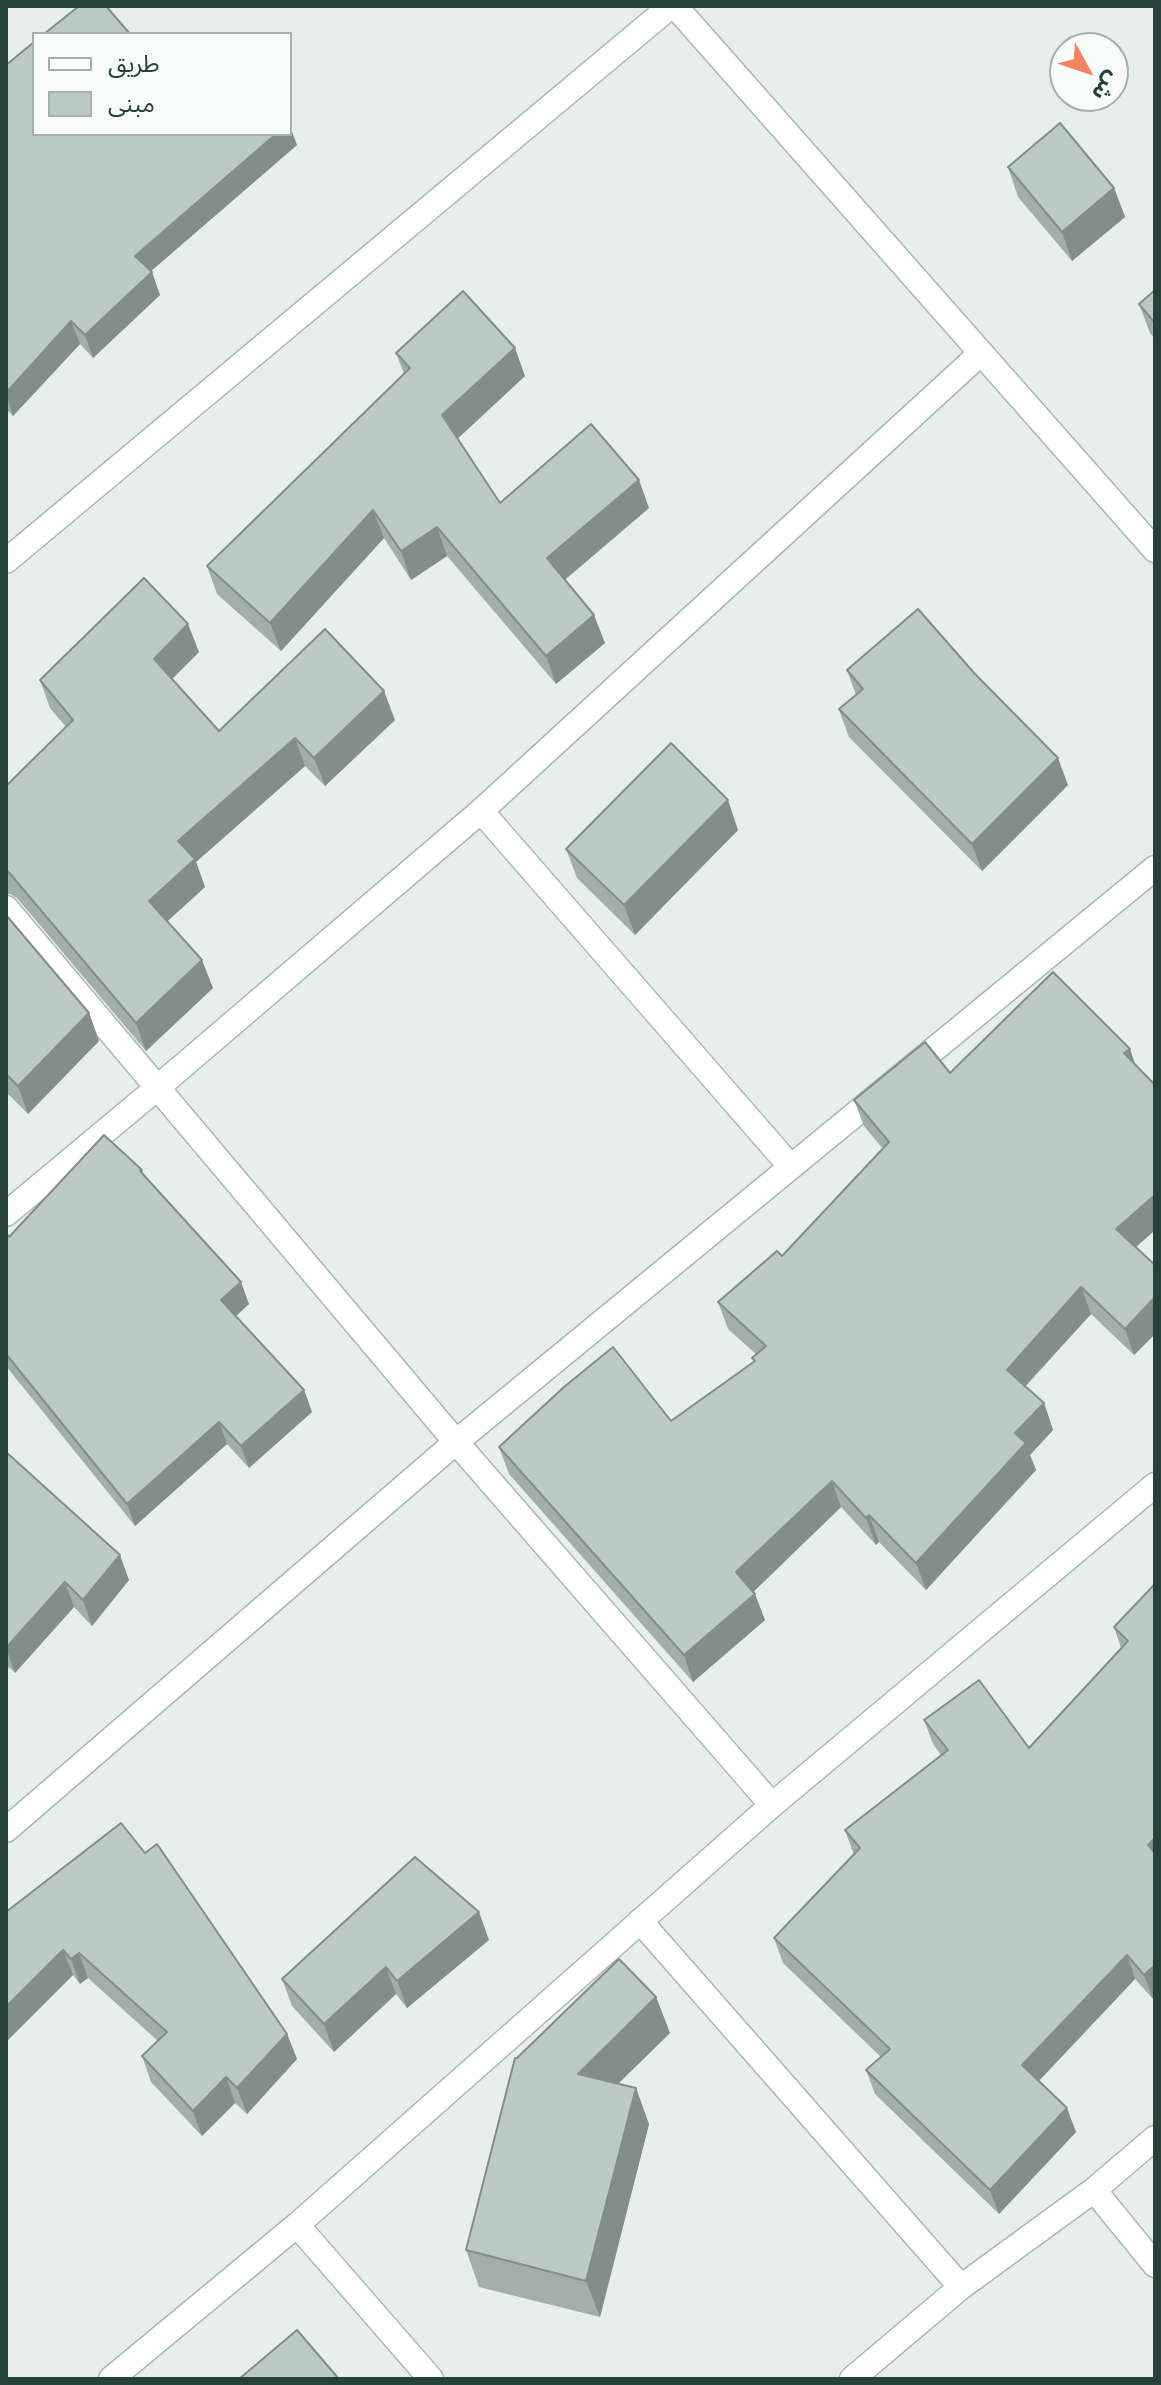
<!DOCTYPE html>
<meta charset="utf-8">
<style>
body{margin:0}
#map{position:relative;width:1161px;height:2385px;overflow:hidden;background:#e6efeb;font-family:Signika,"Noto Sans Arabic",sans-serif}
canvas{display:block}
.frame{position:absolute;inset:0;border:8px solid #24423a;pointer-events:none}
.legend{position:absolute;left:32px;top:32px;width:260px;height:104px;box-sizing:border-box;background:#f7fbf9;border:2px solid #a3b1ad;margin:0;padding:10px 14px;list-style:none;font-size:24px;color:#24423a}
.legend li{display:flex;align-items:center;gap:16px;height:40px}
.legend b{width:40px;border:2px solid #a3b1ad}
.north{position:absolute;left:1049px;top:32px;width:80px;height:80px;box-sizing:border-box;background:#f7fbf9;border:2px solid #a3b1ad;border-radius:50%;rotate:130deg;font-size:22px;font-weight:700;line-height:32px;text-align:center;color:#24423a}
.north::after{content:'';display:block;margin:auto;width:28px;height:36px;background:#f4845f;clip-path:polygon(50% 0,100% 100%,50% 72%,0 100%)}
</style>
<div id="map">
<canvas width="1161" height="2385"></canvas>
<div class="frame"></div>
<ul class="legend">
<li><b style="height:10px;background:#fff"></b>طريق</li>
<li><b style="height:22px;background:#bbcac4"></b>مبنى</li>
</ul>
<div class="north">ش</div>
</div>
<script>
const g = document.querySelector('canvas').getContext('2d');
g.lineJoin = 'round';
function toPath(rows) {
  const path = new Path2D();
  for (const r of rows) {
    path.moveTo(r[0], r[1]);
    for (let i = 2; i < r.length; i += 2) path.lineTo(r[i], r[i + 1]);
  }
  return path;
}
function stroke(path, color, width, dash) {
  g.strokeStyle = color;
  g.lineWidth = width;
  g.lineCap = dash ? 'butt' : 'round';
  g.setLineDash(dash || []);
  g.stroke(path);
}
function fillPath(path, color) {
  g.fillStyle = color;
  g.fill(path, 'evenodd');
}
const minor = toPath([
 [675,6,1155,550],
 [6,561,671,6],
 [481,811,791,1167],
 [6,908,456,1442,772,1805],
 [6,1214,157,1088,481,811,980,354],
 [6,1830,456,1442,1155,868],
 [640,1921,961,2287],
 [1094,2190,1155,2265],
 [297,2225,431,2379],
 [111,2379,297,2225,772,1805,1155,1485],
 [852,2379,961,2287,1094,2190,1155,2138]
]);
const wall = toPath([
 [6,65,297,145,151,271,160,295,93,358,80,344,13,416,6,409],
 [1008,167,1114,188,1125,217,1072,261,1018,197],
 [1155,290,1155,339,1150,333,1139,304],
 [396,353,525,376,458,438,500,503,649,508,565,580,605,643,556,684,447,556,411,580,384,538,281,651,217,594,207,566,404,374],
 [199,652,172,679,219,731,395,720,325,786,305,766,196,862,205,887,167,921,213,988,146,1051,17,898,10,894,6,894,6,786,66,727,50,708,40,680],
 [847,670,1068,785,982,871,849,737,839,710,856,695],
 [738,830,635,935,577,878,566,849],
 [6,915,89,1013,99,1041,28,1114,6,1092],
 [950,1073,1155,1230,1136,1247,1155,1265,1155,1334,1134,1355,1091,1314,1025,1387,1044,1403,1053,1430,1030,1455,1036,1470,926,1590,879,1542,876,1545,841,1507,753,1592,765,1620,693,1682,509,1474,499,1447,671,1421,754,1362,752,1358,756,1354,728,1329,718,1302,782,1256,883,1149,864,1126,854,1100],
 [142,1170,144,1175,249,1304,236,1316,304,1390,312,1412,249,1468,227,1444,135,1526,6,1366,6,1233,9,1237],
 [6,1452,129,1580,92,1626,74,1607,15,1673,9,1667,6,1671],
 [1155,1584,1155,1997,1153,1999,1135,1979,1039,2081,1076,2132,999,2214,875,2094,866,2070,881,2057,783,1963,774,1938,854,1855,845,1830,941,1755,933,1744,924,1720,1029,1748,1121,1648,1114,1627],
 [6,1912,287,2034,297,2059,247,2114,235,2103,202,2136,151,2082,142,2056,158,2041,88,1978,80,1984,73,1975,6,2042],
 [489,1940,407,2008,396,1994,334,2052,292,2006,282,1979],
 [656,1997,670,2033,618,2084,649,2124,600,2317,479,2287,466,2250,517,2058]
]);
const shadedWall = toPath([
 [290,126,297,145,143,278,135,256,276,134,290,134],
 [1114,188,1125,217,1072,261,1062,232],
 [152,272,160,295,93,358,85,335],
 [71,321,80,344,13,416,6,393],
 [515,348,525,376,453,443,442,415],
 [639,480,649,508,557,586,547,558],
 [373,510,384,538,281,651,270,623],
 [437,527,447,556,411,580,401,551],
 [594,615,605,643,556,684,546,656],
 [188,624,199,652,164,687,154,659],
 [384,691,395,720,325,786,314,758],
 [295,738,305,766,196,862,205,887,159,929,149,901,178,841],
 [1058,758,1068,785,982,871,972,844],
 [728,800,738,830,635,935,624,905],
 [202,960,213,988,146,1051,136,1023],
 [89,1013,99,1041,28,1114,18,1086],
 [1130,1049,1139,1075,1124,1053],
 [1155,1195,1155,1230,1126,1256,1116,1229],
 [241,1282,249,1304,229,1322,221,1300],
 [1081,1287,1091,1314,1016,1396,1007,1370],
 [1155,1297,1155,1334,1134,1355,1125,1329],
 [304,1390,312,1412,249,1468,241,1446],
 [1044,1403,1053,1430,1030,1455,1036,1470,926,1590,916,1563,1015,1433],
 [219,1422,227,1444,135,1526,127,1504],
 [832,1481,841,1507,746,1599,736,1572],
 [869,1515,879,1542,876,1545,866,1518],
 [120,1555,129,1580,92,1626,83,1600],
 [65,1582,74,1607,15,1673,6,1648],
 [755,1594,765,1620,693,1682,684,1655],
 [1155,1838,1155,1864,1148,1845],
 [479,1912,489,1940,407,2008,397,1981],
 [63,1950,73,1975,6,2042,6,2007],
 [79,1953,88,1978,80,1984,71,1959],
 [1127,1955,1135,1979,1031,2089,1022,2065],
 [1155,1965,1155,1997,1153,1999,1144,1975],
 [386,1967,396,1994,334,2052,324,2024],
 [656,1997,670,2033,591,2110,578,2074],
 [287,2034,297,2059,247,2114,237,2088],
 [226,2077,235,2103,202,2136,193,2111],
 [636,2088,649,2124,600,2317,586,2281],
 [1067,2108,1076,2132,999,2214,990,2190]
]);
const building = toPath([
 [79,6,106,6,130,34,44,34,79,6],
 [34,42,34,134,276,134,135,256,152,272,85,335,71,321,6,393,6,65,34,42],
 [1060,123,1114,188,1062,232,1008,167,1060,123],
 [1155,290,1155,323,1139,304,1155,290],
 [463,291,515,348,442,415,500,503,591,424,639,480,547,558,594,615,546,656,437,527,401,551,373,510,270,623,207,566,410,368,396,353,463,291],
 [144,578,188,624,154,659,219,731,325,629,384,691,314,758,295,738,178,841,195,859,149,901,202,960,136,1023,6,869,6,786,73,720,40,680,144,578],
 [918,609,975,674,1058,758,972,844,839,709,863,689,847,670,918,609],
 [671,743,728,800,624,905,566,849,671,743],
 [6,915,89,1013,18,1086,6,1074,6,915],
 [1053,972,1130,1049,1124,1053,1155,1085,1155,1195,1116,1229,1155,1265,1155,1297,1125,1329,1081,1287,1007,1370,1044,1403,1015,1433,1026,1443,916,1563,869,1515,866,1518,832,1481,736,1572,755,1594,684,1655,499,1447,564,1387,613,1347,671,1421,755,1361,752,1358,766,1346,718,1302,777,1251,782,1256,889,1142,854,1100,925,1042,950,1073,1053,972],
 [104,1135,142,1170,140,1171,241,1282,221,1300,304,1390,241,1446,219,1422,127,1504,6,1354,6,1233,9,1237,104,1135],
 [6,1452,120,1555,83,1600,65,1582,6,1648,6,1452],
 [1155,1584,1155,1838,1148,1845,1155,1853,1155,1965,1144,1975,1127,1955,1022,2065,1067,2108,990,2190,866,2070,890,2049,774,1938,860,1848,845,1830,948,1750,924,1720,979,1680,1029,1748,1128,1641,1114,1627,1155,1584],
 [121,1823,145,1853,157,1844,287,2034,237,2088,226,2077,193,2111,142,2056,167,2032,79,1953,71,1959,63,1950,6,2007,6,1912,121,1823],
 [415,1857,479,1912,397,1981,386,1967,324,2024,282,1979,415,1857],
 [619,1959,656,1997,578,2074,636,2088,586,2281,466,2250,515,2058,517,2058,619,1959],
 [297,2330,339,2379,239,2379,297,2330]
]);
stroke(minor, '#a8b8b2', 27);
stroke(minor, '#fff', 24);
fillPath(wall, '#a1aea9');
fillPath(shadedWall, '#838d89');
fillPath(building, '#bbcac4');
stroke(building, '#838d89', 2);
</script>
